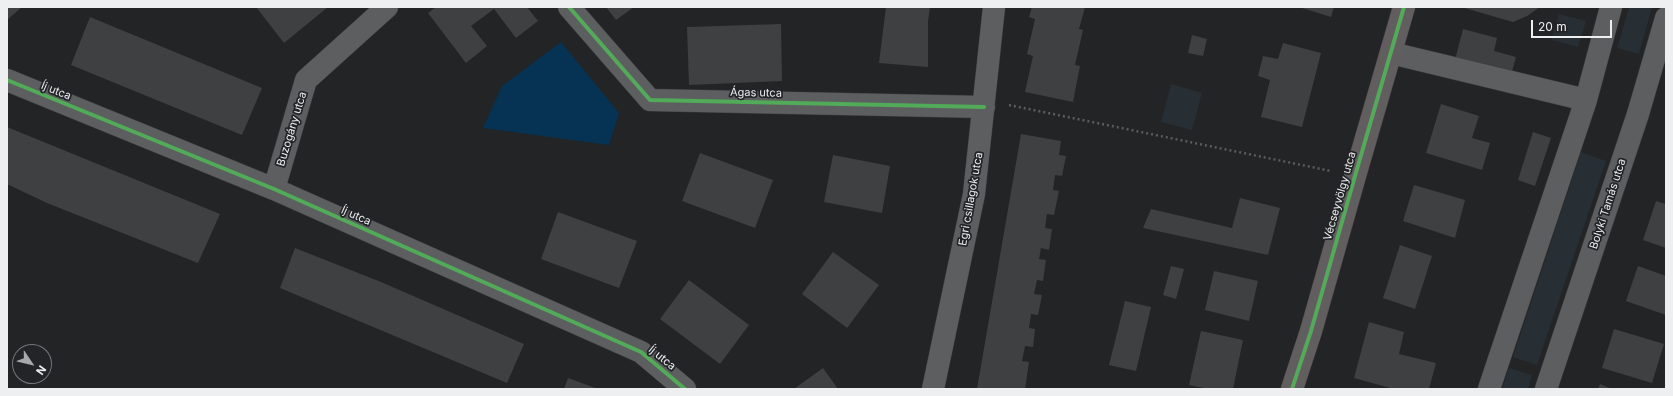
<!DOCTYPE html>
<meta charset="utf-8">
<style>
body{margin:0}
#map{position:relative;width:1673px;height:396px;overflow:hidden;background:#232426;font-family:Inter,sans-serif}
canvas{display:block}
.frame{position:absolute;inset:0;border:8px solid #edeff1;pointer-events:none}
.north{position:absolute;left:12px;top:344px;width:40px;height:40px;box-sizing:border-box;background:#222427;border:1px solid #737578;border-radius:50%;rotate:125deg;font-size:11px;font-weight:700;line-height:16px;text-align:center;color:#edeff1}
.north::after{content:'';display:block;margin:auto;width:14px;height:18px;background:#a6a8aa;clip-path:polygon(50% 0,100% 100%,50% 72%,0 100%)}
.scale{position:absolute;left:1531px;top:20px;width:81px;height:18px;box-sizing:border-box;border:2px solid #edeff1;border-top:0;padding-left:5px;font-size:12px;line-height:14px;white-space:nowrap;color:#edeff1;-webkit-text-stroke:3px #222427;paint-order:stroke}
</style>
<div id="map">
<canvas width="1673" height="396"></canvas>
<div class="frame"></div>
<div class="north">N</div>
<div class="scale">20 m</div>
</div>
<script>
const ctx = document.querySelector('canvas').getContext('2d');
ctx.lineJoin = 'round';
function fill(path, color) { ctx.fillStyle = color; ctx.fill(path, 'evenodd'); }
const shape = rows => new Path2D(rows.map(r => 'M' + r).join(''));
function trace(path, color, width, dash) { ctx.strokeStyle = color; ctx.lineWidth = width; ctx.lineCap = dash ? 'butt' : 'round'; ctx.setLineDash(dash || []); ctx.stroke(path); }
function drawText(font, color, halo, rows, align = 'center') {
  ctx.font = font + ' Inter,sans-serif'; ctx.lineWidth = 3.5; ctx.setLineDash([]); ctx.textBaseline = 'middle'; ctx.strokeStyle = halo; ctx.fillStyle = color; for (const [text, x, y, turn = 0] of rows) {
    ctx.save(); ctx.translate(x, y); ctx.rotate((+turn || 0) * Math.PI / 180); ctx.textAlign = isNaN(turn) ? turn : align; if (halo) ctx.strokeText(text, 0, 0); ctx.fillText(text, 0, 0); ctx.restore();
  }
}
fill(shape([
 [1629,7,1652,7,1639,54,1617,48],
 [1559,14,1586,21,1578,47,1551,40],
 [1171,84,1202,93,1192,130,1161,122],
 [1581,152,1606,161,1537,365,1513,357],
 [1509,368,1532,375,1528,389,1502,389]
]), '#272e34');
fill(shape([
 [561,42,619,113,609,145,483,128,502,86]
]), '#063353');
fill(shape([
 [7,7,22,7,7,20],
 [256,7,328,7,284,43],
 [436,7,527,7,538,21,516,38,494,9,471,26,487,46,466,63,428,13],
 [606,7,634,7,616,20],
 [886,7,930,7,928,21,928,67,879,63],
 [1032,7,1085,7,1079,29,1083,30,1075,65,1080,66,1073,102,1025,92,1033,56,1027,54,1035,19,1029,17],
 [1299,7,1334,7,1331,17],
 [1461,7,1540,7,1527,16,1513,22],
 [90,17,262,88,242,135,71,65],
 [781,24,782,81,689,85,687,27],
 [1463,29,1497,38,1494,51,1516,57,1511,75,1455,60],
 [1192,35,1207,39,1203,56,1188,53],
 [1283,43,1321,53,1302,127,1261,117,1270,80,1258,76,1263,56,1278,59],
 [1441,104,1479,116,1472,138,1490,143,1482,170,1426,153],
 [7,127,220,214,198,263,47,203,7,184],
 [1533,132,1551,138,1535,186,1518,180],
 [1021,134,1061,141,1059,155,1066,156,1062,176,1055,175,1053,190,1059,191,1054,215,1047,214,1045,228,1052,229,1049,250,1041,248,1039,259,1046,260,1043,281,1037,280,1034,294,1042,295,1038,315,1031,314,1029,328,1035,329,1033,347,1025,346,1022,361,1029,362,1025,389,977,389],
 [700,153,773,180,755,228,682,201],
 [833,155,890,166,882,213,824,202],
 [1414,185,1465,200,1455,238,1403,221],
 [1240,198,1280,208,1268,255,1143,228,1151,209,1232,228],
 [1656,201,1666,204,1666,248,1643,240],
 [558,212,637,241,619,288,541,259],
 [1400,245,1432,256,1415,309,1383,298],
 [295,248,381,282,524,344,507,383,280,288],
 [833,252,879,285,847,328,802,294],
 [1171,266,1184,269,1176,299,1163,295],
 [1638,266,1666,276,1666,315,1626,301],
 [1214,271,1258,281,1249,321,1205,310],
 [689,280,749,325,720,364,660,319],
 [1125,301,1151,307,1136,371,1109,365],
 [1369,322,1404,332,1399,354,1436,363,1429,389,1394,389,1354,378],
 [1614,329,1664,344,1652,383,1602,368],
 [1201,331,1243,340,1233,389,1209,389,1189,385],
 [823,368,838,389,794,389],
 [568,378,598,389,564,389],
 [1600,384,1612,389,1598,389]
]), '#3f4042');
const minor = shape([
 [569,7,650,100,984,107],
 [1391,53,1586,100],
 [7,80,274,189,641,352,685,389],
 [274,189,306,80,387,7],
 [933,389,974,194,994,7],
 [1489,389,1586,100,1611,7],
 [1546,389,1638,114,1666,18]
]);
const major = shape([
 [1292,389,1311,331,1355,176,1404,7]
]);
trace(minor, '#3e3e40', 23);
trace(major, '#3e3e40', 23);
trace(shape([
 [1009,105,1331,171]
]), '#5b5c5e', 2.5, [2, 3]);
trace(minor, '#5d5e60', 22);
trace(major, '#625e5f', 22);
trace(shape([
 [569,7,650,100,984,107],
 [7,80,274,189,641,352,685,389],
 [1292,389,1311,331,1355,176,1404,7]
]), '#51ab58', 4);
drawText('11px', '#edeff1', '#222427', [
 ["Íj utca",56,91,22],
 ["Ágas utca",756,93,1],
 ["Buzogány utca",292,129,-73],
 ["Vécseyvölgy utca",1340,196,-74],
 ["Egri csillagok utca",971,199,-80],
 ["Bolyki Tamás utca",1608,204,-72],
 ["Íj utca",356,216,24],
 ["Íj utca",662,358,39]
]);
</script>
